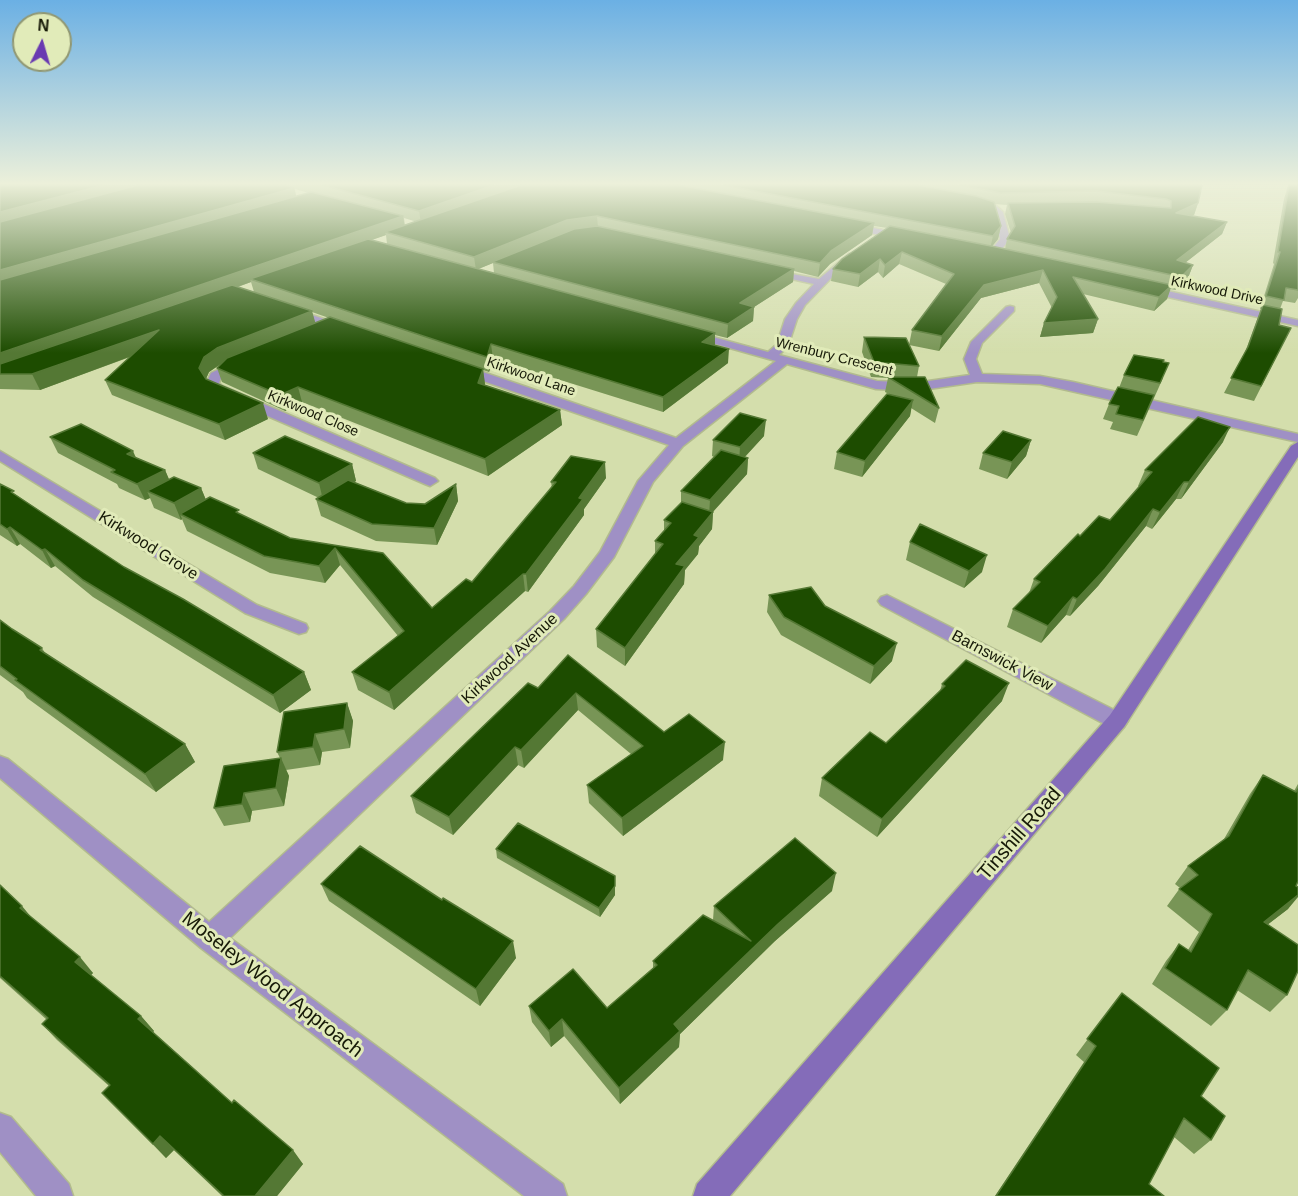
<!DOCTYPE html>
<style>
body{margin:0}
#map{position:relative;width:1298px;height:1196px;overflow:hidden;background:#d4deac;font-family:Helvetica,sans-serif}
canvas{display:block}
.north{position:absolute;left:12px;top:12px;width:60px;height:60px;box-sizing:border-box;background:#e1ebb9;border:2px solid #909772;border-radius:50%;rotate:5deg;font-size:16px;font-weight:700;line-height:24px;text-align:center;color:#171a08}
.north::after{content:'';display:block;margin:auto;width:21px;height:27px;background:#693ab1;clip-path:polygon(50% 0,100% 100%,50% 72%,0 100%)}
</style>
<div id="map">
<canvas width="1298" height="1196"></canvas>
<div class="north">N</div>
</div>
<script>
const ctx = document.querySelector('canvas').getContext('2d');
ctx.lineJoin = 'round';
const shape = rows => new Path2D(rows.map(r => 'M' + r).join(''));
function trace(path, color, width, dash) { ctx.strokeStyle = color; ctx.lineWidth = width; ctx.lineCap = dash ? 'butt' : 'round'; ctx.setLineDash(dash || []); ctx.stroke(path); }
function fill(path, color) { ctx.fillStyle = color; ctx.fill(path, 'evenodd'); }
function drawText(font, color, halo, rows, align = 'center') {
  ctx.font = font + ' Helvetica,sans-serif'; ctx.lineWidth = 6; ctx.setLineDash([]); ctx.textBaseline = 'middle'; ctx.strokeStyle = halo; ctx.fillStyle = color; for (const [text, x, y, turn = 0] of rows) {
    ctx.save(); ctx.translate(x, y); ctx.rotate((+turn || 0) * Math.PI / 180); ctx.textAlign = isNaN(turn) ? turn : align; if (halo) ctx.strokeText(text, 0, 0); ctx.fillText(text, 0, 0); ctx.restore();
  }
}
const street = shape([
 [969,200,995,205,1003,212,1010,239,996,256,988,254,1000,239,995,213,989,209,969,204,969,200],
 [848,223,904,234,909,237,904,240,845,228,844,226,848,223],
 [849,254,857,256,839,270,805,305,797,319,788,346,779,355,877,381,915,383,970,375,964,359,971,342,1006,307,1010,306,1014,307,1014,311,982,343,976,359,982,374,1040,376,1073,382,1298,434,1298,442,1040,384,977,382,915,391,876,389,787,364,683,446,653,482,614,557,586,594,564,619,230,938,563,1184,567,1196,524,1196,201,948,0,778,0,756,8,759,209,922,550,611,574,586,600,552,638,481,669,445,457,372,455,369,457,366,465,366,676,438,776,361,687,336,687,332,691,331,768,352,777,344,785,319,796,303,814,284,765,273,765,269,819,279,849,254],
 [1145,286,1298,320,1298,326,1141,291,1140,289,1145,286],
 [291,308,348,327,350,329,348,331,340,331,287,313,286,311,291,308],
 [241,359,247,363,245,366,221,378,219,383,222,386,435,478,438,481,430,486,425,484,212,392,207,387,206,384,211,373,241,359],
 [0,451,257,605,306,624,308,628,306,632,299,634,245,613,0,461,0,451],
 [887,595,1124,715,1128,721,1124,727,1117,729,1110,727,881,605,878,601,881,597,887,595],
 [0,1113,11,1117,69,1184,73,1196,36,1196,0,1152,0,1113]
]);
const secondary = shape([
 [1298,442,1298,457,1124,727,730,1196,693,1196,697,1184,1110,715,1291,446,1298,442]
]);
trace(street, '#b2bb8e', 3);
trace(secondary, '#b2bb8e', 3);
fill(street, '#9f90c5');
fill(secondary, '#846cb9');
fill(shape([
 [0,185,1202,185,1198,203,1194,215,1191,216,1227,222,1222,234,1185,263,1193,265,1188,278,1175,290,1170,289,1167,299,1154,311,1083,294,1098,319,1093,333,1040,337,1044,323,1052,308,1039,283,981,298,939,351,909,345,912,330,946,284,899,264,883,278,878,272,858,287,831,281,833,269,887,228,874,226,872,235,830,264,818,277,794,271,793,282,754,307,753,321,727,338,715,335,715,345,728,363,663,412,493,359,489,372,483,370,485,385,560,410,562,425,488,476,302,402,285,411,222,382,217,368,221,364,209,372,206,379,268,419,225,440,112,395,105,380,130,357,40,390,0,389],
 [295,189,309,193,296,196],
 [994,204,1007,205,1005,214,1011,233,1007,239,1005,249,992,246,998,239,1001,226],
 [404,218,417,222,405,226],
 [386,235,387,244,371,240],
 [493,263,494,273,478,269],
 [251,282,254,292,238,287],
 [312,312,329,318,315,323],
 [1288,185,1298,185,1298,298,1295,303,1283,301,1280,309,1279,325,1291,328,1254,401,1224,393,1244,355,1261,309,1260,309,1274,264,1273,263,1284,199],
 [864,337,919,366,917,377,939,408,935,423,911,408,910,416,862,477,834,469,837,452,889,394,885,392,888,378,871,377,862,352],
 [1163,362,1163,378,1137,436,1110,429,1113,422,1103,419,1109,404,1119,388,1124,375],
 [764,436,745,457,748,458,747,474,713,512,712,529,699,546,698,554,685,570,684,584,625,666,597,647,596,629,655,554,655,541,664,531,664,520,681,504,681,491,714,457,712,456,713,440],
 [50,437,137,458,165,470,169,480,201,488,206,500,240,514,290,538,383,553,432,608,472,582,552,488,551,482,606,478,584,509,584,515,528,592,525,591,394,710,358,690,352,672,398,636,340,565,325,583,270,573,187,531,182,519,181,520,154,508,150,498,145,500,119,488,117,484,58,453],
 [1031,440,1026,456,1007,479,979,469,983,453],
 [1223,442,1181,499,1176,499,1152,529,1146,526,1098,586,1070,616,1066,615,1041,643,1007,627,1013,609,1029,593,1034,579,1080,536,1110,520,1140,487,1138,486,1145,470],
 [253,453,352,464,356,481,354,482,406,503,425,504,456,484,458,501,437,545,376,541,321,516,316,499,319,498,258,469],
 [0,484,124,567,304,672,311,690,280,713,93,597,55,566,51,568,20,544,17,546,0,535],
 [910,542,982,572,964,588,906,560],
 [769,595,825,606,892,661,870,684,781,635,767,612],
 [0,620,12,629,42,648,45,653,185,744,195,762,156,792,27,698,23,692,0,675],
 [568,655,664,732,723,760,623,836,589,803,587,785,631,754,578,710,524,768,518,765,453,835,416,813,411,796,538,688],
 [942,684,1002,701,877,837,819,796,822,778,886,743,940,691],
 [347,703,353,721,350,748,322,752,320,765,286,770,289,776,284,806,252,811,250,822,224,826,214,808,280,758,277,752],
 [1263,775,1294,791,1298,784,1298,881,1288,909,1268,924,1287,995,1270,1012,1237,990,1227,1010,1211,1026,1152,984,1166,961,1179,944,1188,950,1199,932,1167,906,1180,888,1175,884,1188,866,1224,839,1250,794],
 [496,849,615,895,600,917,497,858],
 [321,884,442,900,516,958,480,1006,329,901],
 [0,885,32,918,93,973,91,975,141,1016,154,1031,153,1032,232,1103,303,1164,277,1196,222,1196,174,1150,166,1158,102,1093,109,1086,57,1040,42,1024,47,1020,0,978],
 [832,891,775,941,680,1034,679,1047,620,1104,564,1036,551,1047,532,1022,529,1006,607,1008,653,968,653,961,713,920,714,906],
 [1122,993,1201,1096,1211,1140,1194,1154,1174,1137,1149,1184,1164,1196,995,1196,1084,1062,1076,1055]
]), '#789556');
fill(shape([
 [104,185,150,185,0,225,0,212],
 [494,185,527,185,421,223,419,211],
 [294,188,297,199,0,285,0,270],
 [1198,203,1194,215,1171,225,1176,213],
 [403,216,405,228,385,232,386,235,256,281,250,279,251,282,0,370,0,353],
 [597,216,598,228,492,262,493,263,476,270,474,257,567,220],
 [1227,222,1222,234,1172,273,1177,260],
 [874,223,872,235,830,264,818,277,820,263,831,251],
 [1001,226,998,239,990,249,993,236],
 [902,252,899,264,883,278,885,265],
 [880,259,878,272,858,287,860,274],
 [1193,265,1188,278,1175,290,1181,277],
 [794,269,793,282,754,307,753,321,727,338,728,324,740,303],
 [1043,270,1039,283,981,298,939,351,942,336,984,285],
 [1172,285,1167,299,1154,311,1159,297],
 [312,311,316,325,222,363,209,372,204,383,199,368,204,357,217,348],
 [1098,319,1093,333,1040,337,1044,323],
 [159,330,164,344,40,390,32,374],
 [715,333,715,347,702,342],
 [491,344,493,359,489,372,487,357],
 [729,349,728,363,663,412,663,397],
 [483,369,485,384,480,398,478,383],
 [298,387,302,402,285,411,280,395],
 [913,400,910,416,862,477,865,461],
 [263,403,268,419,225,440,219,424],
 [560,410,562,425,488,476,485,459],
 [766,420,764,436,739,463,740,447],
 [1230,427,1223,442,1181,499,1189,482],
 [1031,440,1026,456,1007,479,1012,462],
 [133,451,140,467,127,454],
 [748,458,747,474,709,516,710,500],
 [605,462,606,478,584,509,584,515,528,592,526,574,579,498],
 [352,464,356,481,323,500,319,483],
 [165,470,172,486,147,491,150,498,145,500,137,484],
 [1184,482,1176,499,1152,529,1160,512],
 [456,484,458,501,437,545,434,528],
 [201,488,208,505,180,514,182,519,181,520,174,503],
 [1153,509,1146,526,1098,586,1070,616,1077,599],
 [713,512,712,529,699,546,698,554,685,570,684,584,625,666,625,648,694,535],
 [10,527,20,544,17,546,7,529],
 [335,548,340,565,325,583,319,566],
 [45,549,55,566,51,568,42,550],
 [987,555,982,572,964,588,969,571],
 [523,574,525,591,394,710,389,692],
 [1073,597,1066,615,1041,643,1048,626],
 [897,643,892,661,870,684,874,666],
 [304,672,311,690,280,713,273,695],
 [1009,683,1002,701,877,837,882,819],
 [576,693,578,710,524,768,521,750],
 [347,703,353,721,350,748,344,729],
 [315,734,322,752,320,765,313,747],
 [725,742,723,760,623,836,622,818],
 [185,744,195,762,156,792,145,774],
 [515,747,518,765,453,835,449,817],
 [281,758,289,776,284,806,276,788],
 [244,793,252,811,250,822,242,804],
 [836,873,832,891,775,941,680,1034,679,1047,620,1104,619,1088,674,1024,778,924],
 [615,876,615,895,600,917,599,908],
 [1298,895,1298,897,1288,909,1249,939,1264,922],
 [22,906,36,923,20,908],
 [513,941,516,958,480,1006,476,989],
 [80,957,93,973,88,978,75,962],
 [141,1016,154,1031,150,1035,138,1019],
 [562,1019,564,1036,551,1047,549,1031],
 [160,1136,174,1150,166,1158,153,1144],
 [293,1150,303,1164,277,1196,255,1196]
]), '#547834');
const building = shape([
 [0,185,104,185,0,212,0,185],
 [138,185,286,185,294,188,0,270,0,222,138,185],
 [322,185,494,185,419,211,322,185],
 [521,185,679,185,874,223,831,251,820,263,597,216,567,220,474,257,385,232,521,185],
 [723,185,918,185,976,196,994,202,1001,226,993,236,723,185],
 [959,185,1202,185,1198,203,1176,213,1227,222,1177,260,1193,265,1181,277,1007,239,1015,226,1008,203,1096,202,1171,208,1171,201,1166,199,1096,191,1001,193,959,185],
 [1289,185,1298,185,1298,290,1286,288,1284,300,1266,296,1280,252,1278,252,1289,185],
 [311,192,403,216,0,353,0,280,311,192],
 [597,226,794,269,740,303,754,307,728,324,492,262,574,229,597,226],
 [890,226,996,247,1172,285,1159,297,1073,277,1098,319,1044,323,1057,297,1043,270,984,285,942,336,912,330,954,274,902,252,885,265,880,259,860,274,833,269,842,259,890,226],
 [368,239,715,333,702,342,729,349,663,397,491,344,487,357,250,279,368,239],
 [232,285,312,311,217,348,204,357,199,368,206,379,263,403,219,424,105,380,159,330,32,374,0,374,0,364,232,285],
 [1263,305,1282,309,1279,325,1291,328,1261,386,1231,378,1248,347,1263,305],
 [330,317,483,369,478,383,560,410,485,459,298,387,280,395,217,368,227,358,330,317],
 [864,337,906,338,919,366,874,362,864,337],
 [1134,355,1164,360,1163,362,1169,363,1160,383,1124,375,1134,355],
 [888,377,925,377,939,408,888,377],
 [1118,387,1154,395,1143,420,1116,414,1119,406,1109,404,1118,387],
 [887,394,913,400,865,461,837,452,887,394],
 [740,413,766,420,740,447,713,440,740,413],
 [1198,417,1230,427,1189,482,1184,482,1160,512,1153,509,1105,569,1077,599,1073,597,1048,626,1013,609,1040,582,1034,579,1078,534,1080,536,1099,516,1110,520,1152,472,1145,470,1198,417],
 [81,424,133,451,127,454,165,470,137,484,111,472,115,470,50,437,81,424],
 [1003,431,1031,440,1012,462,983,453,1003,431],
 [285,436,352,464,319,483,253,453,285,436],
 [721,450,748,458,710,500,681,491,721,450],
 [571,456,605,462,579,498,583,499,526,574,523,574,389,692,352,672,404,631,335,548,319,566,264,556,180,514,210,497,239,510,236,512,290,538,383,553,432,608,466,579,472,582,556,482,551,482,571,456],
 [174,477,201,488,174,503,147,491,174,477],
 [348,480,406,503,425,504,456,484,434,528,372,524,316,499,348,480],
 [0,484,14,491,11,492,124,567,183,599,304,672,273,695,83,580,45,549,42,550,10,527,7,529,0,524,0,484],
 [682,502,713,512,694,535,699,537,676,564,685,566,625,648,596,629,663,544,655,541,671,523,664,520,682,502],
 [920,524,987,555,969,571,910,542,920,524],
 [811,587,825,606,897,643,874,666,784,617,769,595,811,587],
 [0,620,12,629,42,648,40,650,185,744,145,774,15,680,17,679,0,666,0,620],
 [568,655,664,732,689,714,725,742,622,818,587,785,643,746,576,693,521,750,515,747,449,817,411,796,528,683,538,688,568,655],
 [966,660,1009,683,882,819,822,778,870,732,886,743,945,686,942,684,966,660],
 [347,703,344,729,315,734,313,747,277,752,284,712,347,703],
 [281,758,276,788,244,793,242,804,214,808,224,766,281,758],
 [1263,775,1296,792,1298,789,1298,881,1296,886,1298,887,1298,895,1264,922,1298,945,1298,971,1287,995,1248,970,1227,1010,1165,968,1179,944,1191,952,1212,914,1179,889,1198,875,1188,866,1229,836,1263,775],
 [518,823,615,876,615,886,599,908,496,849,518,823],
 [795,838,836,873,778,924,674,1024,680,1031,619,1088,562,1019,549,1031,529,1006,573,969,607,1008,657,965,653,961,703,915,751,941,714,906,795,838],
 [360,846,442,900,443,898,513,941,476,989,321,884,360,846],
 [0,885,22,906,20,908,80,957,75,962,141,1016,138,1019,232,1103,234,1100,293,1150,255,1196,224,1196,160,1136,153,1144,102,1093,110,1085,42,1024,48,1018,0,976,0,885],
 [1122,993,1219,1068,1201,1096,1225,1116,1211,1140,1184,1118,1149,1184,1164,1196,996,1196,1096,1046,1087,1039,1122,993]
]);
fill(building, '#1d4c00');
trace(building, '#547834', 1.5);
const sky = ctx.createLinearGradient(0, 0, 0, 353);
sky.addColorStop(0, '#6bb0e4');
sky.addColorStop(0.52, '#ecf0da');
sky.addColorStop(1, '#ecf0da00');
ctx.fillStyle = sky;
ctx.fillRect(0, 0, 1298, 353);
drawText('14px', '#171a08', '#e1ebb9', [
 ["Kirkwood Drive",1217,291,12],
 ["Wrenbury Crescent",834,357,14],
 ["Kirkwood Lane",531,377,19],
 ["Kirkwood Close",313,414,23]
]);
drawText('16px', '#171a08', '#e1ebb9', [
 ["Kirkwood Grove",148,546,32],
 ["Kirkwood Avenue",510,659,-43],
 ["Barnswick View",1002,661,28]
]);
drawText('20px', '#171a08', '#e1ebb9', [
 ["Tinshill Road",1020,834,-49],
 ["Moseley Wood Approach",272,985,38]
]);
</script>
